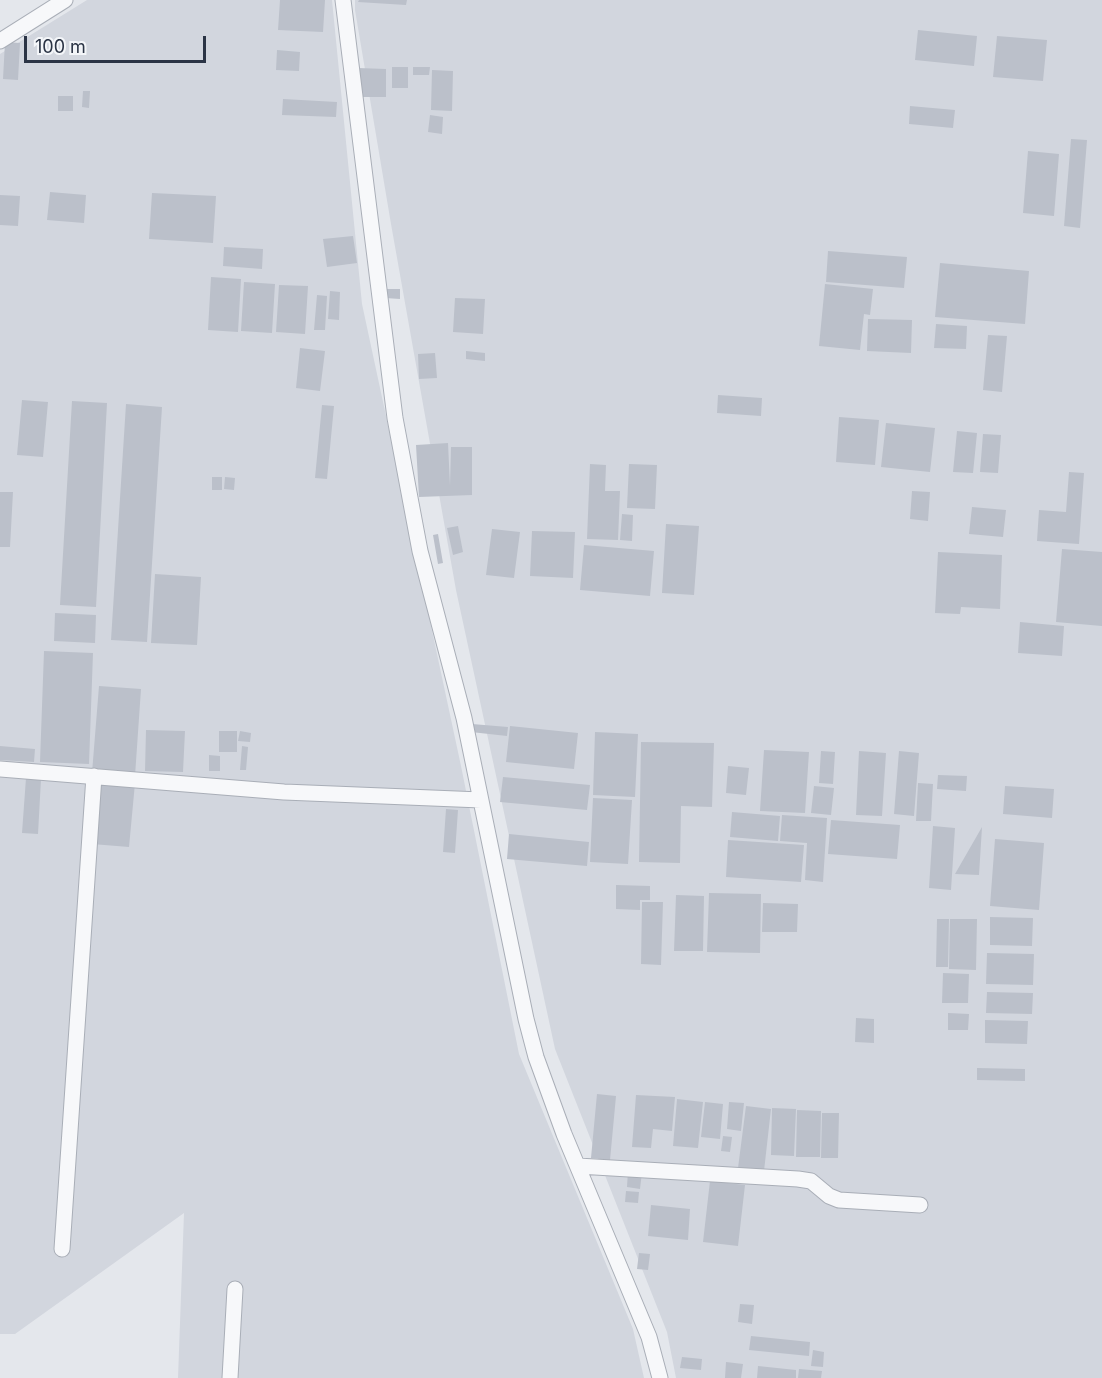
<!DOCTYPE html>
<style>
body{margin:0}
#map{position:relative;width:1102px;height:1378px;overflow:hidden;background:#e4e7ec;font-family:Inter,sans-serif}
canvas{display:block}
.scale{position:absolute;left:24px;top:36px;width:182px;height:27px;box-sizing:border-box;border:3px solid #2b3445;border-top:0;padding-left:8px;font-size:18px;line-height:21px;white-space:nowrap;color:#2b3445;-webkit-text-stroke:4px #f4f6f9;paint-order:stroke}
</style>
<div id="map">
<canvas width="1102" height="1378"></canvas>
<div class="scale">100 m</div>
</div>
<script>
const ctx = document.querySelector('canvas').getContext('2d');
ctx.lineJoin = 'round';
function fill(path, color) { ctx.fillStyle = color; ctx.fill(path, 'evenodd'); }
const shape = rows => new Path2D(rows.map(r => 'M' + r).join(''));
function trace(path, color, width, dash) { ctx.strokeStyle = color; ctx.lineWidth = width; ctx.lineCap = dash ? 'butt' : 'round'; ctx.setLineDash(dash || []); ctx.stroke(path); }
fill(shape([
 [87,0,332,0,362,304,461,766,519,1054,633,1329,644,1378,178,1378,184,1213,15,1334,0,1334,0,54],
 [355,0,1102,0,1102,1378,676,1378,667,1332,555,1049,456,590,391,224,355,10]
]), '#d2d6de');
fill(shape([
 [280,0,325,0,323,32,278,30],
 [359,0,407,0,406,5,358,2],
 [918,30,977,36,974,66,915,60],
 [997,36,1047,40,1043,81,993,77],
 [5,42,20,43,18,80,3,79],
 [277,50,300,52,299,71,276,70],
 [392,67,408,67,408,88,392,88],
 [413,67,430,67,429,75,413,75],
 [358,68,386,69,386,97,357,97],
 [432,70,453,71,452,111,431,110],
 [83,91,90,91,89,108,82,107],
 [58,96,73,96,73,111,58,111],
 [283,99,337,102,336,117,282,115],
 [910,106,955,110,953,128,909,124],
 [430,115,443,117,442,134,428,132],
 [1071,139,1087,140,1080,228,1064,226],
 [1028,151,1059,154,1054,216,1023,213],
 [50,192,86,195,84,223,47,220],
 [152,193,216,196,213,243,149,239],
 [0,195,20,196,18,226,0,225],
 [353,236,357,263,327,267,323,239],
 [224,247,263,249,262,269,223,266],
 [828,251,907,257,904,288,826,282],
 [940,263,1029,271,1025,324,935,317],
 [211,277,241,279,238,332,208,330],
 [244,282,275,284,272,333,241,331],
 [825,284,873,289,870,315,864,314,860,350,819,346],
 [279,285,308,286,305,334,276,332],
 [386,289,400,289,400,299,385,298],
 [330,291,340,292,339,320,328,319],
 [317,295,327,296,325,330,314,330],
 [455,298,485,299,483,334,453,332],
 [868,319,912,320,911,353,867,351],
 [936,324,967,326,966,349,934,348],
 [988,335,1007,336,1002,392,983,390],
 [300,348,325,351,320,391,296,388],
 [466,351,485,353,485,361,466,359],
 [435,353,437,378,419,379,418,354],
 [718,395,762,398,761,416,717,413],
 [22,400,48,402,43,457,17,455],
 [72,401,107,403,96,607,60,605],
 [126,404,162,407,147,642,111,640],
 [322,405,334,406,327,479,315,478],
 [839,417,879,420,875,465,836,462],
 [886,423,935,428,930,472,881,467],
 [957,431,977,433,973,473,953,472],
 [983,434,1001,435,998,473,980,472],
 [448,443,450,486,451,447,472,447,472,495,419,497,416,445],
 [590,464,606,465,605,491,620,491,618,540,587,539],
 [629,464,657,465,655,509,627,508],
 [1069,472,1084,473,1079,544,1037,541,1039,510,1066,512],
 [212,477,222,477,222,490,212,490],
 [225,477,235,478,234,490,224,489],
 [912,491,930,492,928,521,910,519],
 [0,492,13,492,10,547,0,547],
 [972,507,1006,510,1003,537,969,534],
 [622,514,633,515,632,541,620,540],
 [666,524,699,526,694,595,662,593],
 [458,526,463,552,453,555,447,528],
 [492,529,520,532,514,578,486,575],
 [532,531,575,532,573,578,530,576],
 [438,534,443,563,438,564,433,535],
 [584,545,654,551,650,596,580,590],
 [1062,549,1102,552,1102,626,1056,622],
 [938,552,1002,555,1000,609,961,607,960,614,935,613],
 [155,574,201,577,197,645,151,643],
 [55,613,96,615,95,643,54,641],
 [1020,622,1064,626,1062,656,1018,653],
 [44,651,93,653,89,764,40,762],
 [99,686,141,689,135,776,92,773],
 [472,724,508,727,507,736,471,732],
 [510,726,578,733,574,769,506,762],
 [146,730,185,731,183,772,145,771],
 [219,731,237,731,237,752,219,752],
 [240,731,251,733,250,742,238,741],
 [595,732,638,734,635,797,593,795],
 [641,742,714,743,712,807,681,806,680,863,639,862],
 [0,746,35,749,34,762,0,760],
 [242,746,248,747,246,770,240,770],
 [764,750,809,752,805,813,760,811],
 [821,751,835,752,833,784,819,783],
 [859,751,886,753,882,816,856,815],
 [899,751,919,753,914,816,894,814],
 [209,755,220,756,220,771,209,771],
 [728,766,749,768,746,795,726,793],
 [938,775,967,776,966,791,937,789],
 [503,777,590,785,587,810,500,802],
 [26,778,41,779,38,834,22,833],
 [98,780,135,783,129,847,92,844],
 [918,783,933,784,931,821,916,821],
 [814,786,834,788,831,815,811,813],
 [1005,786,1054,789,1052,818,1003,814],
 [593,798,632,800,628,864,590,862],
 [446,809,458,810,455,853,443,852],
 [732,812,780,816,778,841,730,837],
 [782,815,827,818,823,882,805,880,807,843,780,841],
 [831,820,900,825,897,859,828,854],
 [933,826,955,828,951,890,929,888],
 [982,827,979,875,955,874],
 [509,834,589,842,587,866,507,859],
 [995,839,1044,843,1039,910,990,906],
 [728,840,804,845,801,882,726,877],
 [616,885,650,886,650,900,640,900,640,910,616,909],
 [709,893,761,894,760,953,707,952],
 [676,895,704,896,703,951,674,951],
 [642,902,663,902,661,965,641,964],
 [763,903,798,904,797,932,762,932],
 [990,917,1033,918,1032,946,990,945],
 [937,919,949,919,948,967,936,967],
 [950,919,977,919,976,970,949,969],
 [987,953,1034,954,1033,985,986,984],
 [943,973,969,974,968,1003,942,1003],
 [987,992,1033,993,1032,1014,986,1013],
 [948,1013,969,1014,968,1030,948,1030],
 [856,1018,874,1019,874,1043,855,1042],
 [985,1020,1028,1021,1027,1044,985,1043],
 [977,1068,1025,1069,1025,1081,977,1080],
 [597,1094,616,1096,610,1160,591,1158],
 [636,1095,675,1097,672,1131,653,1129,651,1148,632,1147],
 [677,1099,703,1102,698,1148,673,1146],
 [705,1102,723,1104,720,1139,701,1137],
 [729,1102,744,1103,741,1131,727,1129],
 [746,1106,771,1109,764,1171,738,1168],
 [772,1108,796,1109,794,1156,771,1155],
 [797,1110,821,1111,820,1157,796,1157],
 [822,1113,839,1113,838,1158,821,1158],
 [723,1136,732,1137,730,1152,721,1151],
 [628,1171,642,1172,640,1189,627,1187],
 [710,1181,745,1185,738,1246,703,1242],
 [626,1191,639,1192,638,1203,625,1202],
 [651,1205,690,1209,688,1240,648,1236],
 [639,1253,650,1254,648,1270,637,1269],
 [740,1304,754,1305,752,1324,738,1322],
 [751,1336,810,1342,809,1356,749,1350],
 [813,1350,824,1352,823,1367,811,1366],
 [682,1357,702,1359,701,1370,680,1368],
 [726,1362,743,1364,741,1378,725,1378],
 [758,1366,796,1370,796,1378,757,1378],
 [799,1369,822,1371,821,1378,798,1378]
]), '#bbc0ca');
const minor = shape([
 [343,0,395,418,420,551,464,718,526,1019,536,1057,564,1134,649,1337,660,1378],
 [0,41,65,0],
 [0,769,284,792,481,800],
 [578,1166,798,1179,811,1181,829,1196,839,1200,920,1205],
 [62,1249,94,776],
 [230,1378,235,1289]
]);
trace(minor, '#a9aeb7', 17);
trace(minor, '#f7f8fa', 15);
</script>
